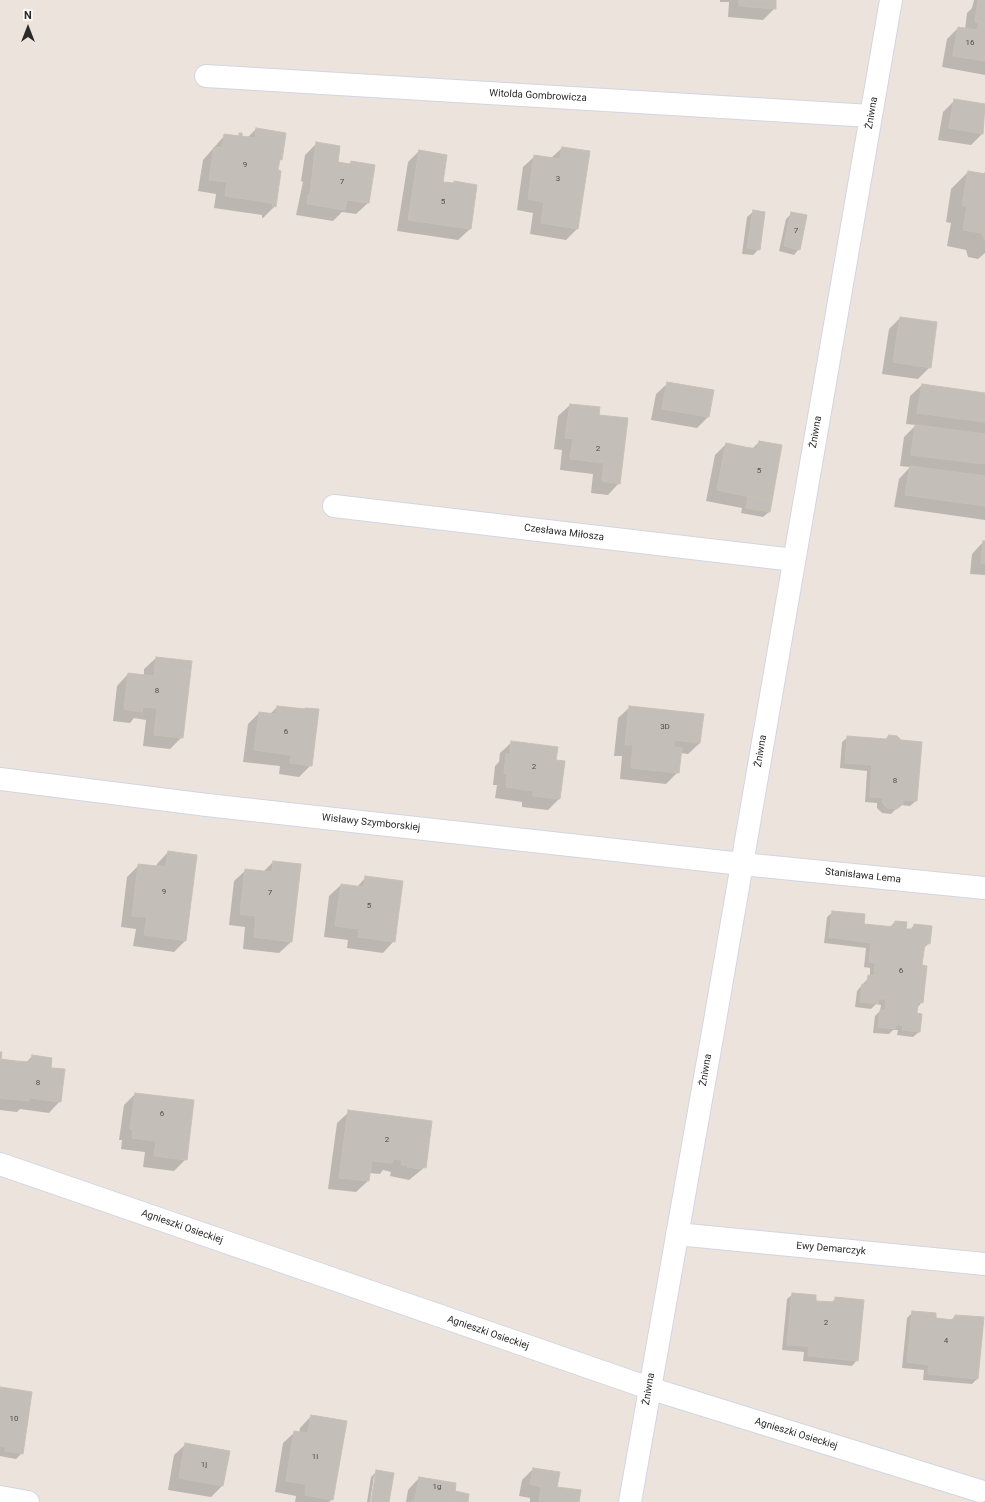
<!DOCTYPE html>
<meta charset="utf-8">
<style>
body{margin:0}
#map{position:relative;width:985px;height:1502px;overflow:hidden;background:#ece4dc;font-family:Roboto,sans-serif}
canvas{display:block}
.north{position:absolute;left:8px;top:8px;width:40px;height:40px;-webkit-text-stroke:3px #fff;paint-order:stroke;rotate:0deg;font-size:11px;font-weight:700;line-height:16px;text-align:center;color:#2a2a2a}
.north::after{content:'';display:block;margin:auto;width:14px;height:18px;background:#2a2a2a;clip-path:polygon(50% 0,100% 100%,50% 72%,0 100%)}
</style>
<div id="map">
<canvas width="985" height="1502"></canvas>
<div class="north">N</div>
</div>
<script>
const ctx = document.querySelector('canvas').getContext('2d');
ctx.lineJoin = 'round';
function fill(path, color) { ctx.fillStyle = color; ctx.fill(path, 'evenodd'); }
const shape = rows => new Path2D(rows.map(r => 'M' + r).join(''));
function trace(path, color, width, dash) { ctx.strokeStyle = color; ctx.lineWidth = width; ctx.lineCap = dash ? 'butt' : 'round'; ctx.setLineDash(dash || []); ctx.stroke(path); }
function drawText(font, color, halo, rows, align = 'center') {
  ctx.font = font + ' Roboto,sans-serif'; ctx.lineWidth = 3; ctx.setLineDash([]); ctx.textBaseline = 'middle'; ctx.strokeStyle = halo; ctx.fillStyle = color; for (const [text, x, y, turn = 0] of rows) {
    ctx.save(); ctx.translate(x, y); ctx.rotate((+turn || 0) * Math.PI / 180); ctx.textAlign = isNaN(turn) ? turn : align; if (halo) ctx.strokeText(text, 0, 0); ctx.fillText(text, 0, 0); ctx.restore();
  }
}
fill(shape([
 [720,0,775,0,775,8,763,20,728,17,729,2,720,2],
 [974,0,985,0,985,75,942,67,947,39,958,28,965,29,967,13,972,8],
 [954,101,985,105,982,134,971,145,938,140,943,112],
 [256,129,281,159,278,162,275,206,263,218,262,218,262,215,214,208,216,194,198,191,203,160,225,135,237,137,240,134,241,137,247,138],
 [317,143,337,163,348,165,351,162,373,166,368,203,356,214,342,212,333,221,296,215,303,182,301,181,305,155],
 [562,148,578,228,566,240,530,234,533,213,517,210,523,167,535,156,551,158],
 [419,151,442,183,452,184,454,182,470,229,458,240,397,231,408,162],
 [968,172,983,175,985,172,985,253,978,259,968,257,966,250,947,246,951,223,946,222,951,189],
 [753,212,759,249,753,255,742,254,747,217],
 [792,213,799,249,794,255,779,251,786,219],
 [900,318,930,367,918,379,882,374,889,329],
 [668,383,708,417,697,428,651,420,656,394],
 [922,385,985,394,985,520,894,507,899,479,910,467,900,466,904,437,916,425,906,424,910,396],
 [570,405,598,416,619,483,608,495,591,493,593,474,560,470,562,450,554,449,558,416],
 [759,442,769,512,763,517,741,513,742,508,706,501,715,455,726,444,752,449],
 [983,542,985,542,985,575,970,574,972,554],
 [156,658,182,737,170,749,143,746,146,720,134,718,130,723,113,721,117,686,128,674,144,676,144,669],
 [277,707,311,765,299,777,279,774,280,766,243,762,248,724,259,713,270,714],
 [630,707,700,743,688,754,680,753,678,772,666,784,620,779,622,756,614,756,618,718],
 [848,737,916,801,910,806,900,805,891,814,882,813,877,808,877,803,865,802,867,771,840,768,842,742],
 [512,742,555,761,564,762,559,799,548,810,522,807,522,802,495,798,497,785,493,785,495,766,499,762,500,753],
 [168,852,186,940,174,952,133,946,136,929,121,927,127,877,139,865,156,867,157,864],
 [273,862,291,942,279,953,243,949,245,927,229,925,234,881,246,870,263,872],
 [366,877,394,941,383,953,347,948,348,940,324,937,329,896,341,885,357,887],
 [833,912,863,925,890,927,895,922,905,930,910,930,914,925,929,943,923,949,921,966,922,1002,917,1008,916,1014,919,1032,913,1037,897,1035,898,1030,893,1030,889,1034,873,1033,875,1016,880,1011,881,1005,876,1004,871,1009,855,1007,857,991,870,976,870,968,864,967,866,948,824,943,827,917],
 [32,1056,50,1068,60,1101,49,1113,20,1109,17,1112,0,1110,0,1060,26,1063],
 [135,1094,186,1159,174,1171,143,1167,145,1152,121,1149,122,1140,119,1140,124,1105],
 [349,1112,425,1167,409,1180,390,1176,391,1172,383,1170,380,1174,369,1173,368,1181,356,1192,328,1189,337,1123],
 [793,1294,815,1302,831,1303,836,1298,857,1360,852,1366,803,1361,804,1352,782,1350,787,1299],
 [913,1312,935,1319,950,1321,955,1316,977,1379,972,1384,923,1380,924,1370,902,1368,907,1318],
 [0,1388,22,1453,16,1459,0,1456],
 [311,1416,332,1499,329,1502,295,1502,296,1496,275,1492,283,1443,295,1432,299,1433,300,1428],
 [186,1444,222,1486,211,1497,168,1490,174,1455],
 [533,1469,556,1488,578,1502,530,1502,530,1498,519,1496,522,1480],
 [376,1472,388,1502,372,1502,376,1476,374,1476,370,1502,367,1502,371,1477],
 [419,1478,454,1495,467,1502,406,1502,408,1490]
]), '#0003');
const building = shape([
 [739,0,776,0,776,9,739,6,739,0],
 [978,0,985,0,985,61,953,56,958,27,977,30,979,23,975,22,978,0],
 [954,99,985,104,983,134,949,128,954,99],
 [256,128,286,133,282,160,280,159,278,170,281,171,276,207,272,206,273,203,225,196,227,182,209,180,214,147,222,148,224,134,239,136,239,133,242,133,242,136,255,138,256,128],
 [316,142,340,146,338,162,350,164,351,161,375,165,369,203,347,200,345,210,307,204,308,195,310,195,316,142],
 [562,147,590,151,578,229,541,223,544,202,528,199,534,155,560,159,562,147],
 [419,150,447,155,443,182,454,183,454,181,477,185,471,229,408,220,419,150],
 [968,171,985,174,985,241,982,233,963,230,967,206,962,205,968,171],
 [753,210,765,212,760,250,747,248,753,210],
 [791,212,807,215,800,250,784,246,791,212],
 [900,317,937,322,931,368,893,362,900,317],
 [667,382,714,390,709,417,662,409,667,382],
 [922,384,985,393,985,422,917,413,922,384],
 [570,404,600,407,599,415,628,418,620,484,602,481,604,463,570,459,573,439,565,438,570,404],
 [915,425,985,434,985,464,911,455,915,425],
 [759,441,782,445,772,501,736,494,745,447,757,449,759,441],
 [726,443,745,447,736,494,717,490,726,443],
 [910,466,985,476,985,506,905,495,910,466],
 [748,496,772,501,770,512,746,508,748,496],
 [983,541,985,541,985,563,981,563,983,541],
 [156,657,192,661,183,738,154,735,157,708,143,707,142,712,124,709,128,673,154,676,156,657],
 [277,706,305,709,305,708,319,709,312,766,290,763,291,755,254,750,259,712,276,714,277,706],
 [629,706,704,714,700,743,674,740,674,747,682,748,679,773,631,768,633,745,625,745,629,706],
 [889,735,897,736,901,740,922,742,917,801,903,800,903,804,897,809,887,808,882,802,883,798,870,797,872,765,845,763,847,736,886,739,889,735],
 [511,741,558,747,556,760,565,761,560,799,533,796,533,791,506,787,507,774,504,773,506,754,510,754,511,741],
 [168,851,197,855,186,941,144,935,147,917,132,916,138,864,166,867,168,851],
 [273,861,301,864,292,942,254,937,256,916,240,914,245,869,272,872,273,861],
 [365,876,403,881,395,942,358,937,359,929,335,926,341,884,364,887,365,876],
 [832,911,865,914,864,924,894,927,895,921,907,922,906,929,913,929,914,924,932,926,930,944,925,943,922,965,927,966,923,1003,918,1002,917,1013,922,1014,920,1032,902,1030,903,1025,896,1025,895,1029,878,1027,880,1010,885,1011,886,999,879,999,878,1004,860,1002,862,984,867,985,868,975,874,976,875,963,869,962,871,943,829,937,832,911],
 [0,1052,2,1052,1,1059,16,1061,11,1099,0,1098,0,1052],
 [32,1055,52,1058,51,1068,65,1069,61,1102,30,1098,29,1101,11,1099,16,1061,31,1062,32,1055],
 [135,1093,194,1100,187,1160,154,1156,156,1141,132,1138,133,1129,130,1129,135,1093],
 [348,1110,432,1121,426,1168,422,1167,422,1169,407,1167,408,1165,401,1165,402,1160,393,1159,392,1163,372,1161,369,1181,339,1178,348,1110],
 [792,1293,816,1295,816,1301,835,1302,835,1297,864,1300,858,1361,808,1356,809,1346,787,1345,792,1293],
 [912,1311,936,1313,936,1318,954,1320,955,1315,984,1317,978,1379,928,1374,929,1365,907,1362,912,1311],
 [0,1387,32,1392,23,1454,5,1451,6,1447,0,1446,0,1387],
 [311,1415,347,1421,333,1500,305,1495,306,1484,286,1481,294,1431,308,1433,311,1415],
 [185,1443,230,1451,223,1486,179,1478,185,1443],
 [533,1468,560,1472,557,1487,581,1490,579,1502,539,1502,541,1487,530,1484,533,1468],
 [376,1470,394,1473,389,1502,371,1502,376,1470],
 [419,1477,456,1483,454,1502,411,1502,415,1499,419,1477],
 [455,1491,469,1494,468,1502,454,1502,455,1491]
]);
fill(building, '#c4beb8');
trace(building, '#c7c0b5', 1);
const minor = shape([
 [206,76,871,116],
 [334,506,794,560],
 [0,779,207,805,742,864,985,888],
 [0,1164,649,1388,980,1491],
 [677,1234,985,1264],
 [0,1497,28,1502],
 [630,1502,713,1032,891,0]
]);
trace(minor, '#d1d5e3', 24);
trace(minor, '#fff', 22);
drawText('8px', '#504f4e', null, [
 ["16",970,43],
 ["9",245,165],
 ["3",558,179],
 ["7",342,182],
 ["5",443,202],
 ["7",796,231],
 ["2",598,449],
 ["5",759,471],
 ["8",157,691],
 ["3D",665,727],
 ["6",286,732],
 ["2",534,767],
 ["8",895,781],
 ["9",164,892],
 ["7",270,893],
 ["5",369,906],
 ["6",901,971],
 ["8",38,1083],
 ["6",162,1114],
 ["2",387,1140],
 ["2",826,1323],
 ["4",946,1341],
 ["10",14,1419],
 ["1i",315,1457],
 ["1j",204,1465],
 ["1g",437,1487]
]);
drawText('10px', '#2a2a2a', '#fff', [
 ["Witolda Gombrowicza",538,96,3],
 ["Żniwna",872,113,-80],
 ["Żniwna",816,432,-80],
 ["Czesława Miłosza",564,533,7],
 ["Żniwna",761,751,-80],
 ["Wisławy Szymborskiej",371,823,6],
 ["Stanisława Lema",863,876,6],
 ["Żniwna",706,1070,-80],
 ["Agnieszki Osieckiej",182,1227,19],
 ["Ewy Demarczyk",831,1249,5],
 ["Agnieszki Osieckiej",488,1333,19],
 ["Żniwna",649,1389,-80],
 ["Agnieszki Osieckiej",796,1434,17]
]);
</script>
